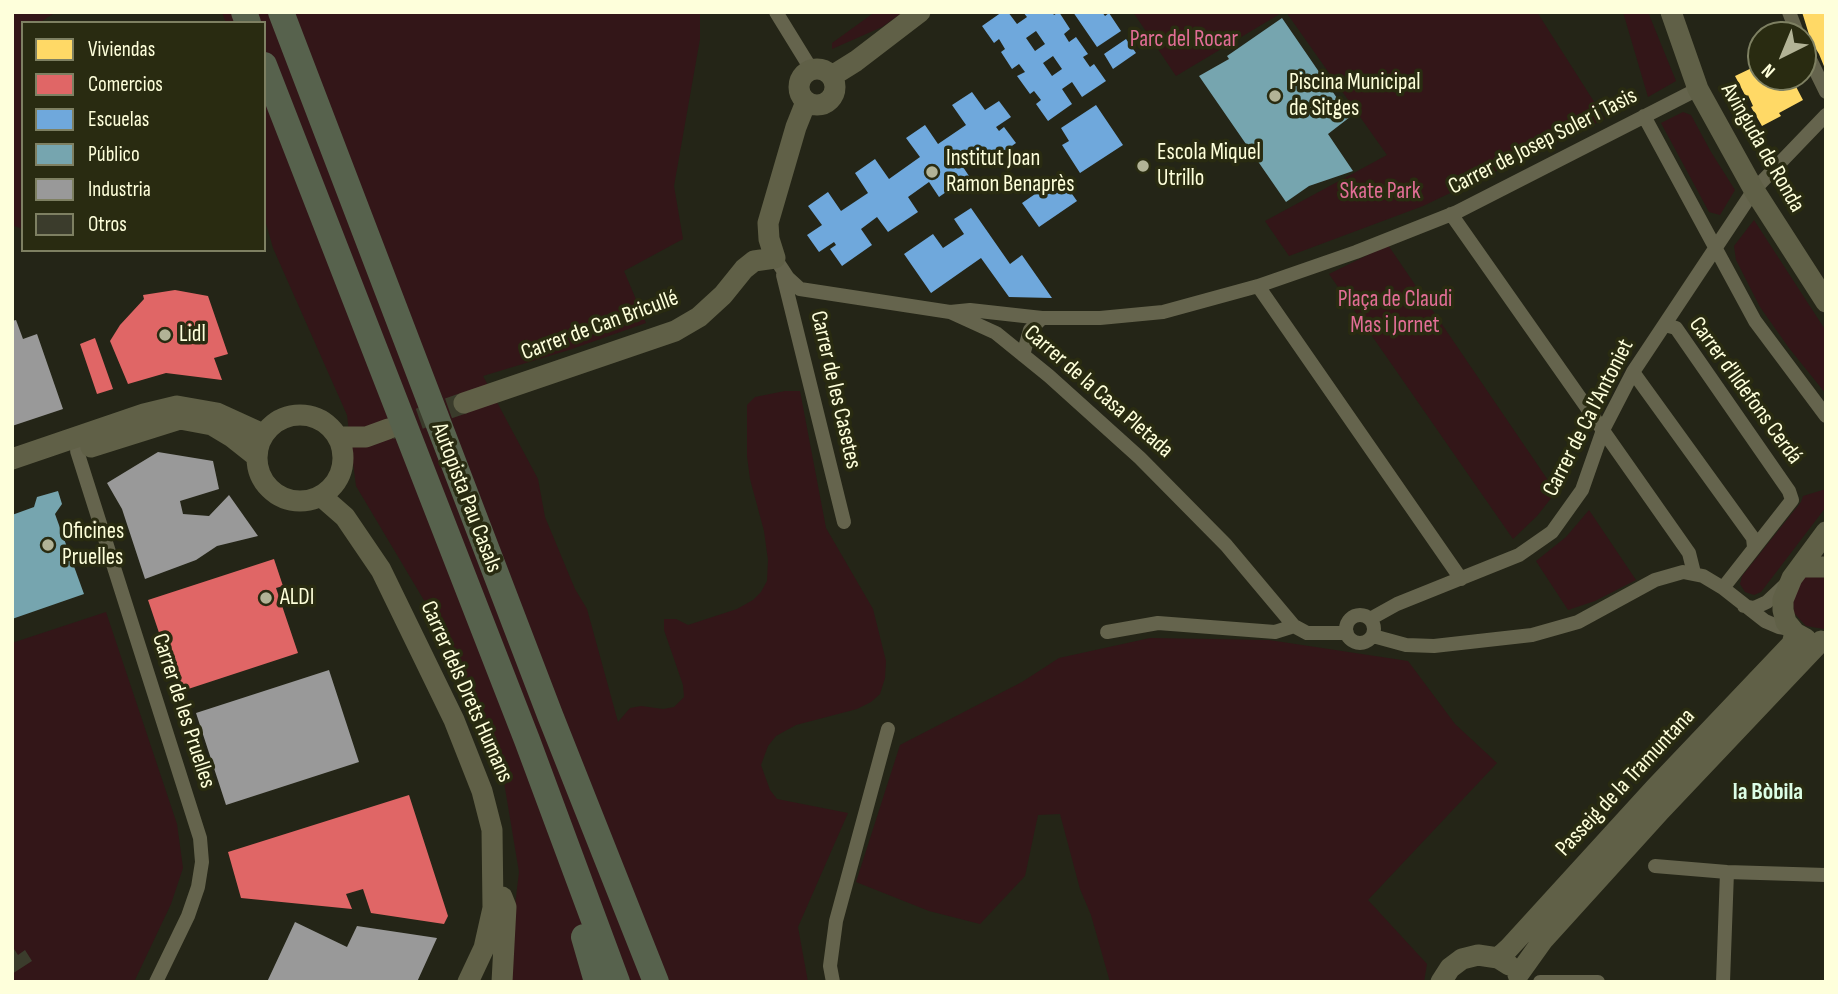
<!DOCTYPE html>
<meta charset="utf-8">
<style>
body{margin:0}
#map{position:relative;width:1838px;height:994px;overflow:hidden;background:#242517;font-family:"Sofia Sans Condensed",sans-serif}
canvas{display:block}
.frame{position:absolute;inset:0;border:14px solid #feffdb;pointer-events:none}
.legend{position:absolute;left:21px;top:21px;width:245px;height:231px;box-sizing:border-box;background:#292b11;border:2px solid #7e8062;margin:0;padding:9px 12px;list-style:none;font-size:21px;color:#feffdb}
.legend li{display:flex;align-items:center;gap:14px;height:35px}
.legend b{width:35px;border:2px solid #7e8062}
.north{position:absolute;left:1747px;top:21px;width:70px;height:70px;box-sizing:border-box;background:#292b11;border:2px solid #7e8062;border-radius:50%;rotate:223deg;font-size:19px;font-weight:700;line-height:28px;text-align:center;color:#feffdb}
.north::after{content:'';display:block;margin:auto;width:24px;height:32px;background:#b2b396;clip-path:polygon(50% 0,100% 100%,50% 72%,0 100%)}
</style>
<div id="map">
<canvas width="1838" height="994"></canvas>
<div class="frame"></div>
<ul class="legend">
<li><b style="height:19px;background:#ffd966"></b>Viviendas</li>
<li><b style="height:19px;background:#e06666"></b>Comercios</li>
<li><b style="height:19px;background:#6fa8dc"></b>Escuelas</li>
<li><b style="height:19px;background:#76a5af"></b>Público</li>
<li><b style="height:19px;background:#999"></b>Industria</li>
<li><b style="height:19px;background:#3b3c2c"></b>Otros</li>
</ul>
<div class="north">N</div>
</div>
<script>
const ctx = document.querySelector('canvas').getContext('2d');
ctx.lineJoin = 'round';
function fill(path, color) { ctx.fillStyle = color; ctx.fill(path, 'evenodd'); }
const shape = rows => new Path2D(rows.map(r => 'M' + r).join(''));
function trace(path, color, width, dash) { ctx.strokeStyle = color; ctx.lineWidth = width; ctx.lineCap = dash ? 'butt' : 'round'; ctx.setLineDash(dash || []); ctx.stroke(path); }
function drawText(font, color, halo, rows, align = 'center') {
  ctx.font = font + ' "Sofia Sans Condensed",sans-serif'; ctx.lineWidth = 7; ctx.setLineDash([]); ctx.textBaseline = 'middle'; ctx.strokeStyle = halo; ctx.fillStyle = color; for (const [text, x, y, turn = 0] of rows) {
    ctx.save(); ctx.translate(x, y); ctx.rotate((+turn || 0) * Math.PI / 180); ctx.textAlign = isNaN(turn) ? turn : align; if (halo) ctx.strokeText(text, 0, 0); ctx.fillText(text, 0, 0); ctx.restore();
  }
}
fill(shape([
 [12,12,56,12,39,23,23,23,23,229,14,226,12,228],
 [222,12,700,12,700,39,674,186,683,239,624,271,646,323,569,350,483,376,538,479,545,517,575,589,587,609,618,722,630,708,641,706,663,709,674,707,684,697,683,685,664,630,664,619,676,619,688,625,737,609,753,600,761,592,767,581,768,560,764,531,750,479,747,456,747,405,755,397,785,391,800,391,826,528,873,609,886,661,885,678,880,694,871,702,857,709,796,725,776,736,768,746,761,765,770,790,777,799,848,813,798,927,808,982,492,982,511,940,519,872,504,782,428,607,356,486,347,415,273,248,264,216,264,23,226,23],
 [875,12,903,12,882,27,832,49,832,43],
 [1133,12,1283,12,1176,76],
 [1286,12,1537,12,1605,119,1423,206,1289,256,1265,221,1387,155],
 [1623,12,1648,12,1676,81,1648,97],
 [1683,112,1691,115,1711,152,1735,190,1720,215,1709,212,1661,123],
 [1754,220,1826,331,1826,394,1789,348,1760,307,1736,260,1734,246],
 [1388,245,1556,492,1537,516,1513,539,1329,274],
 [1826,489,1826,507,1761,592,1754,595,1745,592,1740,584,1742,576,1801,502,1803,496],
 [1589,510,1636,580,1595,601,1568,610,1536,561,1566,537],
 [1811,574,1826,574,1826,628,1824,629,1806,626,1794,613,1792,594,1803,578],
 [106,612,177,824,183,868,171,904,134,982,12,982,12,643],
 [1150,638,1269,640,1408,661,1455,724,1497,763,1368,900,1427,964,1424,982,1110,982,1091,915,1080,889,1060,814,1038,815,1025,876,980,924,929,911,856,882,900,745,1022,682,1059,658]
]), '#331618');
fill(shape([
 [1802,12,1826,12,1826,71,1819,54,1811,41],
 [1756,66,1758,70,1761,69,1761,77,1791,77,1803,100,1779,113,1781,116,1762,126,1751,107,1753,106,1748,95,1746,97,1735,76]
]), '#ffd966');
fill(shape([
 [175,290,208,296,228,354,214,358,222,380,166,373,128,384,110,341,120,325,144,299,143,295],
 [95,338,113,389,97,394,80,344],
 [274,559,283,586,276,588,298,653,179,692,148,600],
 [409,795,448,916,444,924,371,913,363,889,346,894,352,909,241,898,228,852]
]), '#e06666');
fill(shape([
 [1002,12,1008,12,1017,24,1027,17,1023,12,1052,12,1054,15,1059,12,1070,29,1064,34,1069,42,1076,37,1088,54,1083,57,1090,67,1094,64,1106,81,1082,97,1072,82,1062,89,1072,104,1048,121,1036,104,1041,100,1034,91,1030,94,1017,76,1025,72,1019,64,1012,69,1001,52,1005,49,999,39,994,43,982,26],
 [1036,31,1045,44,1035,51,1026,38],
 [1053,56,1062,69,1052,76,1043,63],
 [1073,12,1102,12,1105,16,1109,13,1121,31,1097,47],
 [1126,39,1136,53,1113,69,1104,54],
 [972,92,985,110,999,101,1011,117,996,127,999,131,1004,127,1016,143,985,165,975,150,959,161,969,176,939,197,929,182,908,197,918,212,888,232,877,217,861,229,872,245,842,266,830,249,836,245,834,242,819,252,807,235,822,225,808,206,828,192,841,211,868,193,855,173,875,159,889,179,920,157,906,138,925,125,938,144,966,125,952,105],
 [1096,105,1123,145,1080,173,1062,145,1069,141,1061,128],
 [1060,177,1077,201,1039,227,1022,203],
 [971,208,1010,264,1022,255,1052,298,1009,297,981,258,931,293,904,254,933,234,943,248,964,234,954,219]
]), '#6fa8dc');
fill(shape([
 [1282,18,1350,117,1328,134,1353,171,1309,186,1286,202,1199,76,1229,59,1227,56],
 [58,491,62,504,55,514,84,594,12,619,12,515,34,507,37,497]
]), '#76a5af');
fill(shape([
 [16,320,23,339,37,334,63,409,12,426,12,321],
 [158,452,213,461,219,489,180,501,183,514,209,516,229,495,258,536,217,546,196,560,145,579,122,509,107,483],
 [329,670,359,762,226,805,196,713],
 [295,922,347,947,357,926,437,938,417,982,267,982]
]), '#999');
fill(shape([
 [12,946,18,955,25,950,32,961,12,974]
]), '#3b3c2c');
trace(shape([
 [390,429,464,403]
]), '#3a3b2b', 21, [21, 10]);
trace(shape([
 [776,12,808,64,809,71],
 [1789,12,1798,35],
 [1803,45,1826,92],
 [1644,116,1755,321,1826,416],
 [1451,214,1689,553,1694,573],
 [775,258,788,278,800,289,950,312,996,333,1049,376,1140,458,1226,545,1294,626,1307,633,1347,633],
 [783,275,844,522],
 [1258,286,1461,579],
 [950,312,970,310,1042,318,1100,318,1163,312,1258,286,1356,252,1457,212,1698,89],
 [1665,325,1676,328,1789,491,1792,500,1723,588],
 [1023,355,1030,330,1042,318],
 [1633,372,1753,538,1754,547],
 [77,451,200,838,202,862,198,887,188,916,156,982],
 [1744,606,1754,608,1767,602,1786,584],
 '1346 629a14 14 0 1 1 28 0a14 14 0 1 1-28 0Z',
 [1370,619,1397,604,1519,555,1552,532,1582,490,1603,430,1633,372,1754,190,1826,115],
 [1107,632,1158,623,1275,632,1294,626],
 [1373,636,1406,645,1434,646,1532,635,1578,622,1655,580,1683,572,1703,576,1723,588,1765,621,1779,627,1791,629],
 [1655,866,1727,872,1826,875],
 [833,982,830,966,836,921,888,729],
 [1540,982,1598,982],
 [1723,982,1727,872]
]), '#65644d', 14);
trace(shape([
 [1671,12,1698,89,1754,190,1826,302],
 '799 87a18 18 0 1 1 36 0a18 18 0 1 1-36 0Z',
 [832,76,856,61,920,12],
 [464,403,675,331,699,317,723,295,744,269,754,261,775,258,769,239,768,223,796,127,806,102],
 '257 458a43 43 0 1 1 86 0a43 43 0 1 1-86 0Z',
 [338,437,366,437,388,429],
 [91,447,180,419,212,425,232,437,256,456],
 [12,459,144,414,177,406,217,413,263,434],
 [321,496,345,517,381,570,454,720,482,791,492,830,493,908,484,948,468,982],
 [1800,567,1826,567],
 [1806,639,1795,633,1786,622,1783,610,1783,600,1792,578,1826,532],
 [1498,958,1509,948,1655,788,1792,644,1795,633],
 [1518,975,1543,940,1660,811,1821,641],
 [502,982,506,907,502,897],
 [1441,982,1450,968,1462,959,1478,955,1498,958,1509,965]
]), '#606047', 21);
trace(shape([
 [244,12,248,23],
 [281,12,550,715,656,982],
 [264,65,527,740,617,982],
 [584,937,597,982]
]), '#57624d', 26);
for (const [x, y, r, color] of [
 [1275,96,7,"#b2b396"],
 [1143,166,7,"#b2b396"],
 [932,172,7,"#b2b396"],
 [165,335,7,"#b2b396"],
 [48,545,7,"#b2b396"],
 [266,598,7,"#b2b396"]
]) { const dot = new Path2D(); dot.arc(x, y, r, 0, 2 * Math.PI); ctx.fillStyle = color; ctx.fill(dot); trace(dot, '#292b11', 2.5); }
drawText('23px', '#e26e96', '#292b11', [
 ["Parc del Rocar",1184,40],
 ["Skate Park",1380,192],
 ["Plaça de Claudi",1395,300],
 ["Mas i Jornet",1395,326]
]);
drawText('23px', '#feffdb', '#292b11', [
 ["Piscina Municipal",1289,83],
 ["de Sitges",1289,109],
 ["Escola Miquel",1157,153],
 ["Utrillo",1157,179],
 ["Institut Joan",946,159],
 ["Ramon Benaprès",946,185],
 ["Lidl",179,335],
 ["Oficines",62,532],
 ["Pruelles",62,558],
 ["ALDI",280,598]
], 'left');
drawText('23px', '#feffdb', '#292b11', [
 ["Carrer de Josep Soler i Tasis",1543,142,-27],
 ["Avinguda de Ronda",1762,148,60],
 ["Carrer de Can Bricullé",600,326,-20],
 ["Carrer de les Casetes",835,390,77],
 ["Carrer d'Ildefons Cerdá",1745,391,54],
 ["Carrer de la Casa Pletada",1098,392,41],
 ["Carrer de Ca l'Antoniet",1589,418,-63],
 ["Autopista Pau Casals",466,498,69],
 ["Carrer dels Drets Humans",466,692,66],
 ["Carrer de les Pruelles",183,711,72],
 ["Passeig de la Tramuntana",1626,783,-47]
]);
drawText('bold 24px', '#ddffe6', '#292b11', [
 ["la Bòbila",1768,793]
]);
</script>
